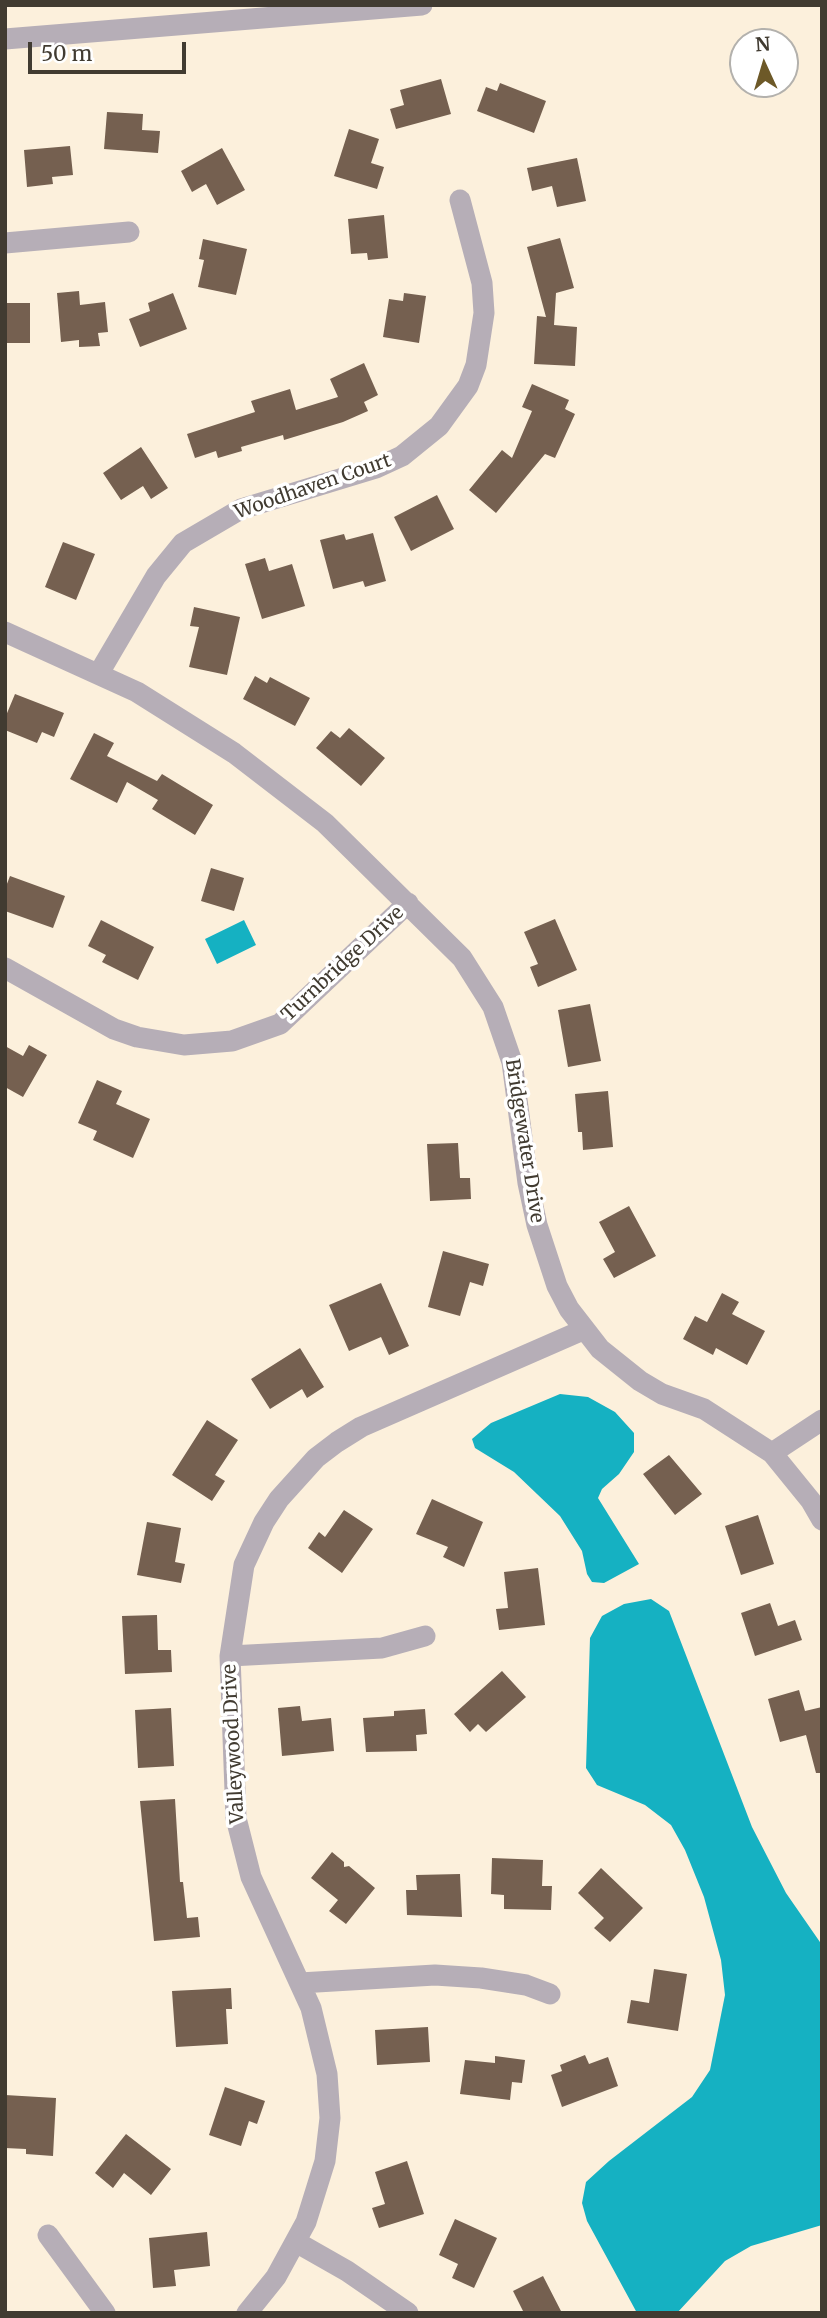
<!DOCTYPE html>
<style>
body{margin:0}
#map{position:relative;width:827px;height:2318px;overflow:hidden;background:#fcf0dc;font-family:Merriweather,serif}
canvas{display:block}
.frame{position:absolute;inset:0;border:7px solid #413b31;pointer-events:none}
.north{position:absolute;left:729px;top:28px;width:70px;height:70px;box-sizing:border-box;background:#fff;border:2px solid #b3b1ad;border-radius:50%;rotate:356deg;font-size:19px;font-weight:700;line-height:28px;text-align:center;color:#413b31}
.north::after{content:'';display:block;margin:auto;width:24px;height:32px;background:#6d5928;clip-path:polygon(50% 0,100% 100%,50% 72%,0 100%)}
.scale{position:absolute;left:28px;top:42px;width:158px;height:32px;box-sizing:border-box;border:4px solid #413b31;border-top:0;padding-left:9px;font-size:21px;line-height:24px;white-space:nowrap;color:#413b31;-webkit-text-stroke:5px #fff;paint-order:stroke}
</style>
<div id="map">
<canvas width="827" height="2318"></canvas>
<div class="frame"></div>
<div class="north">N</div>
<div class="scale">50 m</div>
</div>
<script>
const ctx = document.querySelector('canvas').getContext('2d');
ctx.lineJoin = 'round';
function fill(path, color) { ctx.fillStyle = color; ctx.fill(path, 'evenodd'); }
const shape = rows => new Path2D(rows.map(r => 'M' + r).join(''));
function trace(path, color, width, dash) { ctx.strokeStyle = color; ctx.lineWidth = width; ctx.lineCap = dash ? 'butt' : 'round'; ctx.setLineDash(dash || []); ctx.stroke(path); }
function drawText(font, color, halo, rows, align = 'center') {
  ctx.font = font + ' Merriweather,serif'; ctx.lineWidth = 7; ctx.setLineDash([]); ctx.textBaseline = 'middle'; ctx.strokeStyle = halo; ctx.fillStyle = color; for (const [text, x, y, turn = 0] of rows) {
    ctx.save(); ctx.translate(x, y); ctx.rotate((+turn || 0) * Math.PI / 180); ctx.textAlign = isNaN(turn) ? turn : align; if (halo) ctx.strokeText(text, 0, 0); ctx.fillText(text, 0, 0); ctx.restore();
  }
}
fill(shape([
 [244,920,256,945,217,964,205,939],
 [560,1394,588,1397,615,1412,634,1433,634,1452,619,1474,602,1489,598,1498,639,1564,604,1583,592,1582,587,1574,582,1551,560,1516,514,1472,475,1448,472,1439,491,1423],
 [651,1599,669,1611,752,1827,786,1893,822,1945,822,2225,751,2246,725,2261,677,2313,637,2313,587,2221,582,2203,586,2182,609,2161,692,2097,710,2070,725,1995,721,1960,704,1897,685,1850,671,1825,645,1805,597,1785,586,1768,590,1638,602,1616,624,1604]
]), '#15b1c2');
fill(shape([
 [441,79,451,114,396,129,390,109,404,105,400,90],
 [500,83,546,101,534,133,477,111,486,87,497,91],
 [107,112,143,114,142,130,160,131,158,153,104,149],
 [349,129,379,139,371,163,384,167,377,189,334,176],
 [70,146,73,175,52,177,53,184,27,187,24,150],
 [222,148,245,190,217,205,206,184,192,192,181,171],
 [577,158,586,201,557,207,552,186,532,191,527,168],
 [384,215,388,258,368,260,367,253,351,254,348,219],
 [560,238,574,288,556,293,554,325,577,327,575,366,534,364,537,316,546,317,527,247],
 [203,239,247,249,236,295,198,287,204,260,199,259],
 [79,291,80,305,105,302,108,332,98,333,100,346,79,347,79,340,61,342,57,293],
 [173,293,187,329,140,347,129,319,150,311,148,303],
 [404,293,426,296,419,343,383,337,389,299,403,301],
 [5,303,30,303,30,343,5,343],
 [364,363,378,395,364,402,368,411,343,422,284,440,283,435,241,447,242,451,218,458,216,451,195,458,187,434,255,412,251,401,290,389,296,410,338,397,330,379],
 [532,384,569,400,565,409,575,414,555,458,545,454,496,513,469,490,502,450,512,458,532,411,522,407],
 [141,447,168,488,151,499,143,486,121,500,103,473],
 [437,495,454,529,411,551,394,517],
 [373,533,386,581,365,587,363,581,333,589,320,540,344,534,346,540],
 [63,542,95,554,76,600,45,587],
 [265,558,269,571,292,564,305,606,262,619,245,564],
 [194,607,240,617,227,675,189,667,199,627,190,626],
 [255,676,267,683,270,677,310,698,295,726,243,699],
 [15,694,64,713,54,737,42,732,37,743,5,730,5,718],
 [349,728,385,758,361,786,316,748,331,731,340,738],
 [94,733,114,743,107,756,157,781,162,774,213,805,195,835,152,809,158,800,127,782,117,803,70,779],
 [211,868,244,878,234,911,201,901],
 [10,876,65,896,53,928,5,911,5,889],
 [555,919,577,970,538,987,530,967,538,964,524,932],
 [101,920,154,947,138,980,102,962,106,955,88,946],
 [590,1004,601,1061,568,1067,558,1010],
 [29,1045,47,1055,23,1097,5,1087,5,1046,23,1056],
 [97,1080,122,1091,116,1104,150,1119,133,1158,93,1140,97,1131,78,1123],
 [608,1091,613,1147,583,1150,582,1132,578,1132,575,1094],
 [458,1143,460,1178,470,1178,471,1199,430,1201,427,1144],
 [629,1206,656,1256,614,1278,603,1259,615,1252,599,1222],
 [443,1251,489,1264,483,1286,470,1282,460,1316,428,1307],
 [381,1283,409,1346,389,1355,381,1337,349,1351,329,1305],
 [722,1293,739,1302,732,1314,765,1331,747,1365,716,1348,713,1355,683,1339,695,1316,707,1322],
 [300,1348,324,1387,307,1398,302,1389,270,1409,251,1379],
 [207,1420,238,1440,215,1475,225,1481,212,1501,172,1475],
 [669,1455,702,1494,675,1515,643,1474],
 [432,1499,483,1522,464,1567,443,1557,448,1547,416,1534],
 [344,1510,373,1529,342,1573,308,1548,319,1532,325,1537],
 [758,1515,774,1564,741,1575,725,1526],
 [147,1522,181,1528,175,1562,185,1564,181,1583,137,1575],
 [538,1568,545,1625,499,1630,496,1609,508,1608,504,1572],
 [770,1603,778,1626,795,1620,802,1640,755,1656,741,1613],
 [157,1615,158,1650,171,1650,172,1672,125,1674,122,1616],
 [502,1671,526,1697,486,1732,478,1724,470,1732,454,1714],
 [799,1690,805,1711,822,1707,822,1773,816,1773,806,1735,780,1742,768,1699],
 [300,1706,302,1721,331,1718,334,1751,282,1756,278,1708],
 [171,1708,174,1766,138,1768,135,1710],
 [425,1709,427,1734,416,1735,417,1751,366,1752,363,1718,394,1716,394,1711],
 [175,1799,180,1882,183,1882,187,1918,198,1917,200,1937,154,1941,140,1801],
 [332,1852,344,1862,344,1867,349,1866,375,1888,346,1924,329,1911,338,1900,311,1878],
 [492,1858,543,1860,542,1886,552,1886,551,1910,504,1909,504,1895,491,1894],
 [601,1868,643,1908,610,1942,594,1928,604,1918,578,1893],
 [460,1874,462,1917,407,1915,406,1890,417,1890,416,1875],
 [654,1969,687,1974,678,2031,627,2023,631,2000,649,2003],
 [231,1988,232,2009,226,2009,228,2044,176,2047,172,1991],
 [428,2027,430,2062,377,2065,375,2030],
 [585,2055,589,2064,608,2057,618,2086,562,2107,551,2075,562,2071,560,2065],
 [495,2056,525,2060,522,2083,512,2082,510,2100,460,2094,465,2060,495,2063],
 [225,2087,265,2101,257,2124,249,2121,241,2146,209,2135],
 [5,2095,56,2098,53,2156,26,2154,26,2149,5,2148],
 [126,2134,171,2169,151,2195,124,2173,113,2188,95,2173],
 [407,2161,424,2214,379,2228,372,2208,385,2204,375,2172],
 [455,2219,497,2238,474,2288,452,2278,458,2264,439,2255],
 [207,2232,210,2266,174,2270,176,2286,153,2288,149,2238],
 [543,2276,562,2313,524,2313,513,2291]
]), '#756050');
trace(shape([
 [5,39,422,5],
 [5,243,129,232],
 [5,632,137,692,234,753,325,823,462,958,493,1007,512,1062,528,1183,537,1225,557,1286,569,1309,600,1349,640,1381,662,1394,704,1409,772,1453,811,1501,822,1520],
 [99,673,156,576,183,543,241,509,376,468,402,456,439,426,468,386,476,365,484,313,482,283,460,200],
 [5,968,114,1029,137,1037,184,1045,232,1041,280,1024,408,903],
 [772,1453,822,1420],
 [230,1656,382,1648,425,1636],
 [300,1983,435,1975,481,1978,526,1985,550,1994],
 [48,2235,105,2313],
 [296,2242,347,2271,408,2313],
 [247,2313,276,2277,306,2222,325,2161,330,2118,327,2074,311,2008,251,1877,236,1818,230,1656,244,1565,264,1522,279,1499,316,1458,337,1442,361,1427,583,1330]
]), '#b6aeb7', 21);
drawText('19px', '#413b31', '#fff', [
 ["Woodhaven Court",313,487,-19],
 ["Turnbridge Drive",343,964,-43],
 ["Bridgewater Drive",524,1141,81],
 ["Valleywood Drive",234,1744,-93]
]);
</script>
